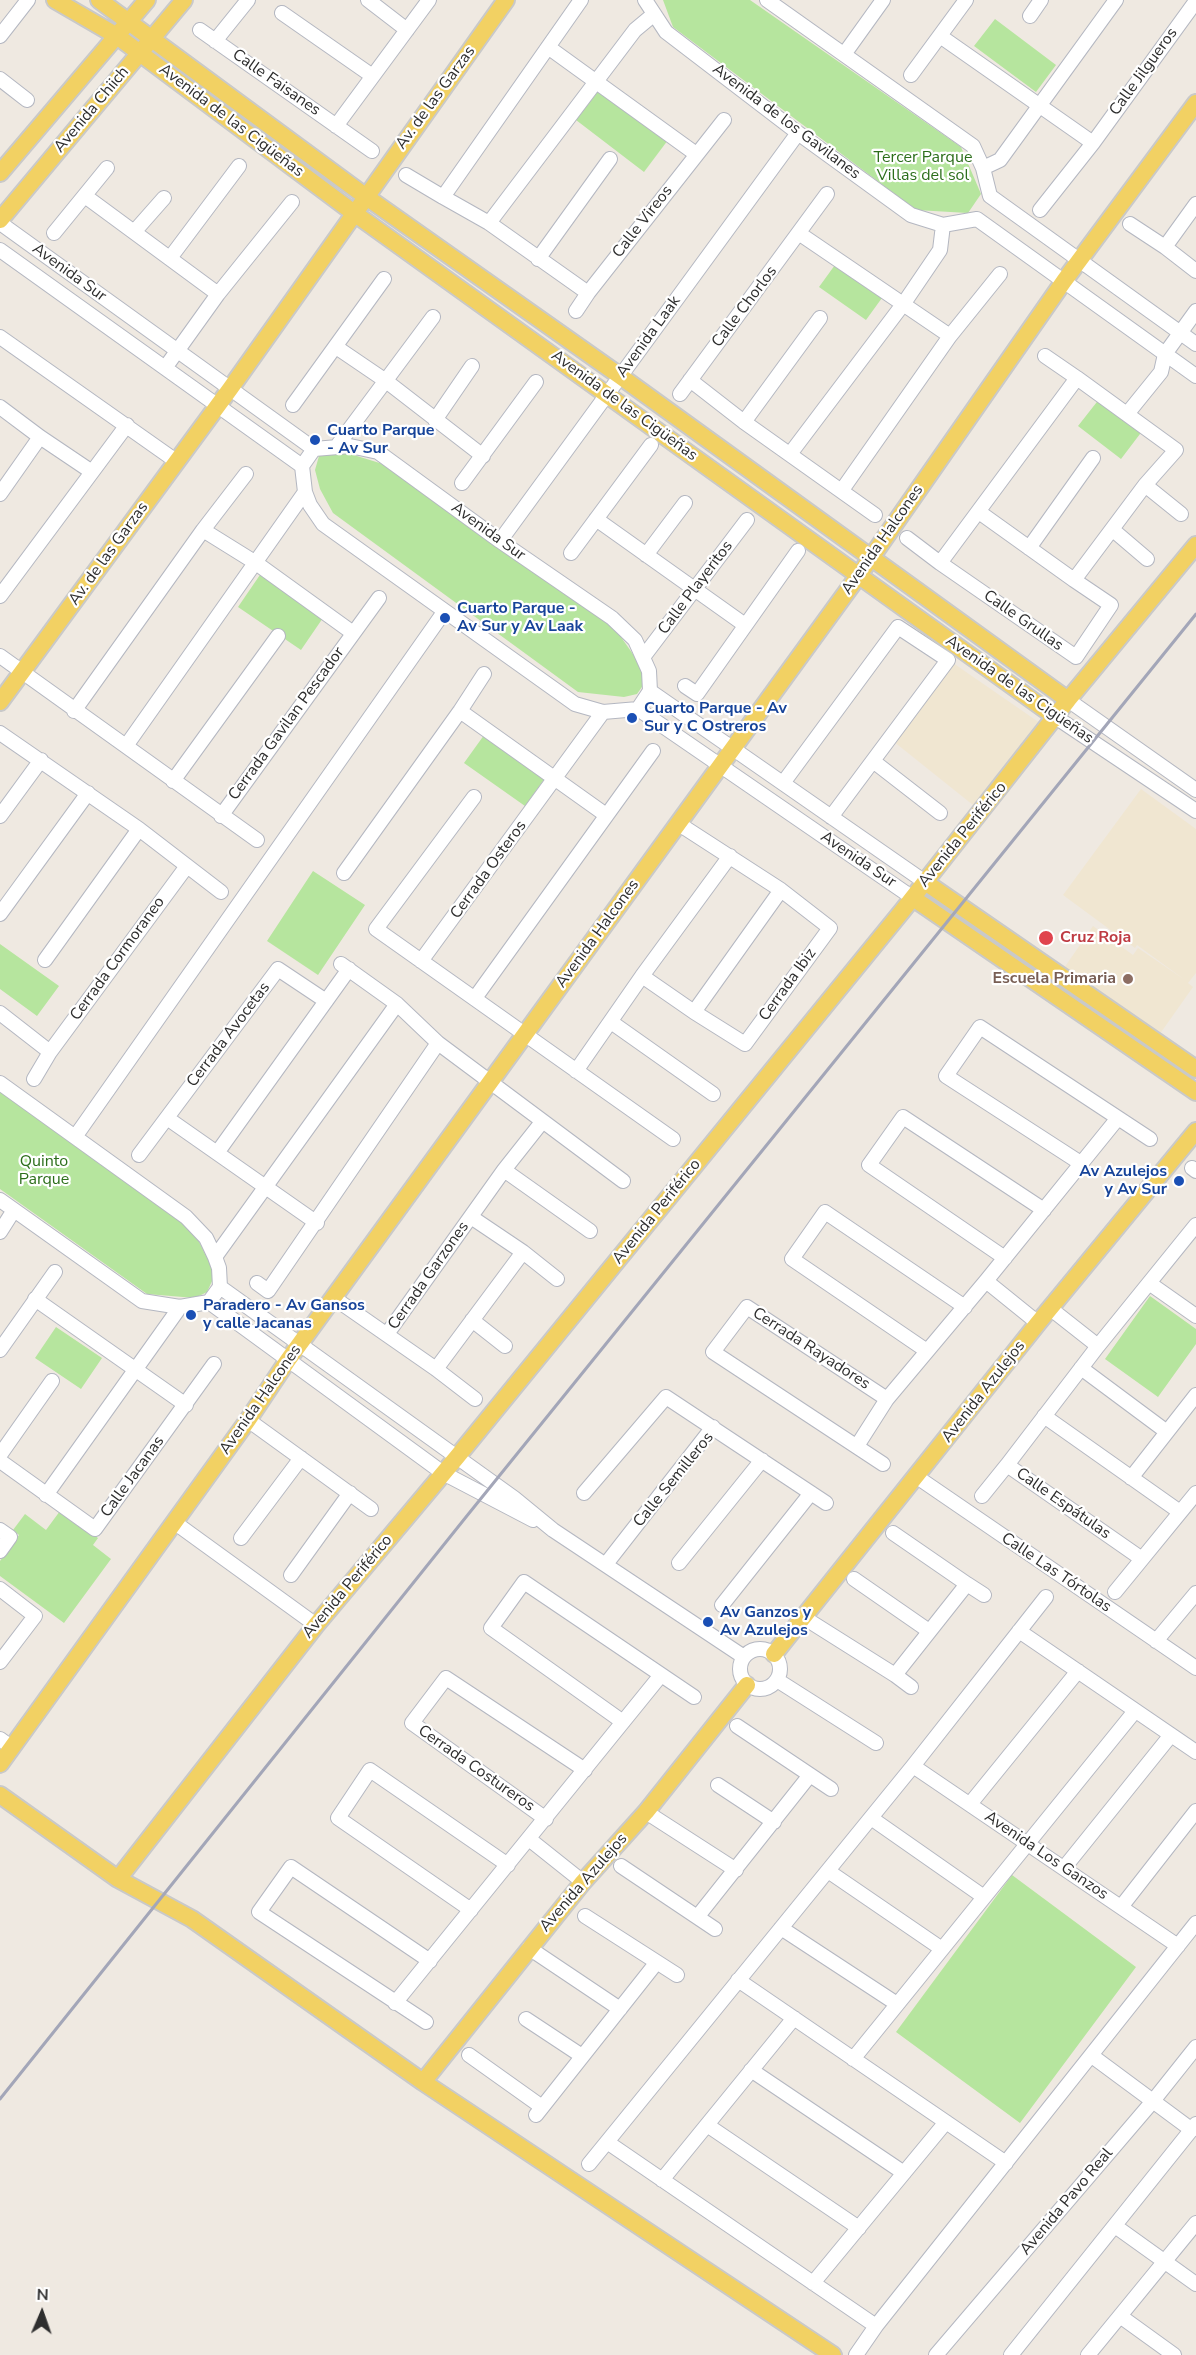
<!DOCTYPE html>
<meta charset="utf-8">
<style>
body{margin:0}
#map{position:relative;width:1196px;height:2355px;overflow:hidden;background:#efe9e1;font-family:"Nunito Sans",sans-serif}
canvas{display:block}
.north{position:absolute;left:12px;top:2283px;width:60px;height:60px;-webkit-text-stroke:4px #fff;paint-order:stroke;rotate:2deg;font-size:16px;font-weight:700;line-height:24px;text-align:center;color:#2e2e2e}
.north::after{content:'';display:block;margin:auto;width:21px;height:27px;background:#2e2e2e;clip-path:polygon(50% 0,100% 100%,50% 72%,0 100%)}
</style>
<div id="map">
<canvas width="1196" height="2355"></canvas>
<div class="north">N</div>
</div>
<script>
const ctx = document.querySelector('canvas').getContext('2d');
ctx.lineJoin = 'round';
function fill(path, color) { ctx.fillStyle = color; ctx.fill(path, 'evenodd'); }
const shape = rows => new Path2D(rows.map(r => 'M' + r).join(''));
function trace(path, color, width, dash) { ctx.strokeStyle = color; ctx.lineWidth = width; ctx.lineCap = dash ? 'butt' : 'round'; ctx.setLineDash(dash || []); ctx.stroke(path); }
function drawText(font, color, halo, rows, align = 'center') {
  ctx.font = font + ' "Nunito Sans",sans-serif'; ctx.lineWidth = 4.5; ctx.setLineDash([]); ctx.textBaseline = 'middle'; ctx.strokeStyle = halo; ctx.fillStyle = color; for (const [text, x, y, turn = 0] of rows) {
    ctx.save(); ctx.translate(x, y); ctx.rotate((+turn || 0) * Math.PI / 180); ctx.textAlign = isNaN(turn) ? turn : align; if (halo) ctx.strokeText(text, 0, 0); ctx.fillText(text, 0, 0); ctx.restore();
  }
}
fill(shape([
 [953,663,1040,723,973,805,893,741],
 [1141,789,1196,829,1196,973,1188,983,1193,987,1157,1038,1062,971,1093,926,1133,955,1138,948,1185,980,1137,945,1135,948,1063,895]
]), '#f0e6d1');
fill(shape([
 [663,0,750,0,961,147,981,194,968,213,916,210,673,27],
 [995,19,1056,65,1036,92,974,46],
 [600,89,668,140,644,172,576,120],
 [840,258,887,291,866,320,819,287],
 [1100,398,1143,430,1121,459,1078,426],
 [344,452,386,465,609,620,635,657,643,672,644,684,637,694,624,697,578,692,333,513,320,489,315,470,319,456],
 [264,569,327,612,301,650,238,607],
 [487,731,548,774,525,806,464,763],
 [313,871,365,905,318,975,267,941],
 [0,944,59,986,37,1016,0,989],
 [0,1089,181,1221,197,1238,213,1269,213,1279,207,1292,195,1298,147,1294,0,1189],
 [1150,1296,1196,1329,1196,1344,1158,1397,1105,1359],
 [56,1327,102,1358,81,1389,35,1358],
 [60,1511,98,1538,93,1545,111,1559,64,1623,0,1576,0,1561,19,1535,13,1530,25,1514,46,1530],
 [1012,1875,1136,1967,1020,2123,896,2032]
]), '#b6e59e');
const minor = shape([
 [368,0,407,30],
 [581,0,443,197,489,223,588,293,724,120],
 [645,0,666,32,798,133,911,215,943,225,977,219,1196,376],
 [767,0,973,146,983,168,990,196,1196,344],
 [282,13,371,75],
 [1030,16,1041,0],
 [200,30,372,151],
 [0,36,28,0],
 [940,36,1093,143],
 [215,41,248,0],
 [548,47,696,154],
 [845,53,883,0],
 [911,75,966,0],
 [0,79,27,100],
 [336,126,429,0],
 [983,168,1000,160,1116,0],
 [406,175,443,197],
 [85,196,218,294],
 [1196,204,1165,247,1196,271],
 [1040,210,1093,143,1196,1],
 [0,223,314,449,350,446,378,452,500,541,612,618,635,640,649,671,650,691,638,709],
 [489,223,635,30,653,15],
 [1130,224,1165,247],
 [134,232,164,198],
 [54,233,107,168],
 [800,234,950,336],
 [0,250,302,466],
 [170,258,239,166],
 [538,259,610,159],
 [576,311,588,293],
 [0,337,176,461],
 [336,347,386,381,483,456],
 [1045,356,1077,378],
 [165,368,218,294,292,202],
 [1077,378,1176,450,1145,485,1074,580,1111,605,1076,657,940,563,1077,378],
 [690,380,744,422,875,515],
 [680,394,827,194],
 [293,405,384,279],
 [0,407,40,437,92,472],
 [1127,414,1161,372,1165,354,1196,311],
 [435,420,472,366],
 [744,422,820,318],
 [337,446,433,317],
 [314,449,302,466,305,492,310,505,323,524,575,704,603,712,638,709,913,898],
 [790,454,904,303,940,250,943,225],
 [462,483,536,382],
 [1145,485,1181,514],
 [842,490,950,336,1000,274],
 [0,494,40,437],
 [979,512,1074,580],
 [596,519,745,625],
 [203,530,256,563,353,633],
 [1113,530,1147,559],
 [907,538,940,563],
 [500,541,798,133],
 [1029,548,1093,458],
 [571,553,651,445],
 [646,555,685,503],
 [0,596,127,425],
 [0,656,257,840],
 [644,656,747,520],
 [685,686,697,694,798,551],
 [650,691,925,882],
 [1068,700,1196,790],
 [74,711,203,530,246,474],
 [460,711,606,815],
 [1057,718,1196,811],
 [0,733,139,829,221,892],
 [126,746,305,492],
 [873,761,940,813],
 [173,781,278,636],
 [783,783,898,627,948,660,831,817],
 [474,797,376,929,673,1139],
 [0,816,41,760],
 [221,816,379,598],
 [344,873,460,711,484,674],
 [0,914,88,793],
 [45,960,139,829],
 [421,961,603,712],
 [341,964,397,1004,438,1043,623,1181],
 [642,976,694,1012,745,1044,830,928,781,890,679,824],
 [475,998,653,751],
 [694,1012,781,890],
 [0,1013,50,1052],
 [611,1022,713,1094],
 [576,1071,642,976,730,856],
 [34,1079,50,1052,187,866],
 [0,1083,186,1217,206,1238,215,1257,219,1268,220,1287,209,1302,197,1304,180,1307,142,1301,0,1200],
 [167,1118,317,1223],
 [75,1137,444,612],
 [217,1153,349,969],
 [139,1155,278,969,326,1001],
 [1082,1164,946,1076,980,1027,1150,1139],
 [1192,1168,1196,1171],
 [504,1170,590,1231],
 [471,1217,523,1252,557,1279],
 [1196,1225,1098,1346,1007,1465,1142,1559,1196,1493],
 [0,1232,14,1210],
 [215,1257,397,1004],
 [1005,1258,869,1165,903,1117,1044,1210],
 [986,1281,1038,1323],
 [257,1283,268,1291,438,1043],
 [1149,1283,1196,1316],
 [220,1287,514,1498,553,1530,744,1657],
 [334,1298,436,1369,475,1399],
 [35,1299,186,1405],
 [209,1302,443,1473,533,1520],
 [1051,1309,1098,1346],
 [472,1320,505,1346],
 [387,1334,504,1170,542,1122],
 [0,1350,55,1272],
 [927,1351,792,1259,825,1212,965,1307],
 [1081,1368,1167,1432],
 [436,1369,523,1252],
 [1044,1416,1180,1512],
 [248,1420,371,1509],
 [857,1446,887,1399,986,1281,1118,1118],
 [0,1455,52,1381],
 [0,1461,95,1529,214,1364],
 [883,1464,713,1352,747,1307,887,1399],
 [917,1477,1196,1668],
 [1131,1478,1196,1395],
 [584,1493,666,1397,826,1503],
 [46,1495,180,1307],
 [982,1496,1007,1465],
 [174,1522,316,1625],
 [0,1530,10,1537,0,1551],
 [241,1538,301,1458],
 [679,1563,762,1460],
 [606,1564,713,1427],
 [291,1575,350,1493],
 [854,1579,929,1631],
 [967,1584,984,1595],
 [0,1589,35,1616,0,1662],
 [1115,1592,1142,1559],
 [722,1605,811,1493],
 [803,1617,895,1675,967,1584,893,1533],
 [1019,1631,1196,1752],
 [1156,1641,1196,1593],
 '740 1669a20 20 0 1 1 40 0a20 20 0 1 1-40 0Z',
 [895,1675,911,1687],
 [777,1680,876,1743],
 [623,1722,491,1628,524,1582,694,1697],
 [737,1726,831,1789],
 [0,1739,11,1747],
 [913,1766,1178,1946],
 [718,1785,774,1822],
 [970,1804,1078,1671],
 [646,1812,736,1870],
 [871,1818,984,1897],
 [546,1819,412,1723,446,1678,585,1770],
 [529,1839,583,1882],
 [621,1866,715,1929],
 [1064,1868,1171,1735],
 [828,1871,942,1949],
 [1121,1907,1196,1811],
 [471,1910,338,1818,370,1770,508,1865],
 [585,1916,677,1975],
 [698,1916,810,1775],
 [781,1928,897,2004],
 [529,1948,620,2009],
 [738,1980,1006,2163],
 [395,2003,661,1675],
 [526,2019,582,2056],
 [426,2022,259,1912,291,1867,430,1961],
 [469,2055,542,2107],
 [1092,2056,1192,2130],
 [853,2059,1135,1711],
 [751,2070,904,2173],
 [536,2115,657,1962],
 [707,2125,859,2228],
 [607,2142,876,2326],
 [589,2164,913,1766,1046,1597],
 [662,2180,794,2018],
 [1115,2226,1196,2284],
 [813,2283,946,2122],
 [1120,2316,1174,2355],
 [856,2355,876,2326,1196,1923],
 [936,2355,1153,2101,1196,2047],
 [1011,2355,1196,2124],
 [1088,2355,1196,2223]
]);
const major = shape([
 [55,0,117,36,354,213,1057,718],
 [99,0,365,196,620,376,1068,700],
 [0,173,147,0],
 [0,220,184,0],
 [0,702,230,389,506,0],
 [925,882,1196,1069],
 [913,898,1196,1092],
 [774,1654,1038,1323,1196,1131],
 [0,1764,248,1420,288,1360,859,575,1064,281,1196,103],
 [0,1795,118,1879,192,1919,423,2082,833,2355],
 [118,1879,316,1625,457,1457,903,910,1068,700,1196,545],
 [423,2082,583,1882,646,1812,747,1685]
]);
trace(minor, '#b4b7c1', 16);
trace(major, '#c9c9c9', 20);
trace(minor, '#fff', 14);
trace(major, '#f2d163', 16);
trace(shape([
 [0,2099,466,1517,1196,614]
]), '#a3a6b8', 3);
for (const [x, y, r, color] of [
 [315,440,6,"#1a4fb4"],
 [445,618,6,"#1a4fb4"],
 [632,718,6,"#1a4fb4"],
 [1046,938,8,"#e0444e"],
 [1128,979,6,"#8d6e63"],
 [1179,1181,6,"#1a4fb4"],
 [191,1315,6,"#1a4fb4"],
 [708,1622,6,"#1a4fb4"]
]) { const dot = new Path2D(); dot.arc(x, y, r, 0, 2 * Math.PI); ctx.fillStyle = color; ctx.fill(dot); trace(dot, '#fff', 2); }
drawText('16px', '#2e2e2e', '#fff', [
 ["Calle Jilgueros",1144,72,-54],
 ["Calle Faisanes",276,83,35],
 ["Av. de las Garzas",436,98,-54],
 ["Avenida Chiich",92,110,-50],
 ["Avenida de las Cigüeñas",231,121,37],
 ["Avenida de los Gavilanes",786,122,37],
 ["Calle Vireos",643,222,-52],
 ["Avenida Sur",69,273,36],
 ["Calle Chorlos",745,307,-53],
 ["Avenida Laak",649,337,-54],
 ["Avenida de las Cigüeñas",624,406,36],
 ["Avenida Sur",488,532,36],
 ["Avenida Halcones",883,540,-55],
 ["Av. de las Garzas",109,554,-54],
 ["Calle Playeritos",696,588,-53],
 ["Calle Grullas",1023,621,35],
 ["Avenida de las Cigüeñas",1019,690,35],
 ["Cerrada Gavilan Pescador",287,724,-54],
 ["Avenida Periférico",963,835,-51],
 ["Avenida Sur",858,860,34],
 ["Cerrada Osteros",489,870,-54],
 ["Avenida Halcones",598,934,-54],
 ["Cerrada Cormoraneo",118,959,-54],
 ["Cerrada Ibiz",788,985,-54],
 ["Cerrada Avocetas",229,1035,-53],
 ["Avenida Periférico",657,1212,-51],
 ["Cerrada Garzones",429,1276,-55],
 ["Cerrada Rayadores",811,1349,33],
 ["Avenida Azulejos",984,1392,-52],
 ["Avenida Halcones",261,1400,-55],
 ["Calle Jacanas",133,1477,-54],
 ["Calle Semilleros",674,1480,-51],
 ["Calle Espátulas",1063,1504,35],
 ["Calle Las Tórtolas",1056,1573,34],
 ["Avenida Periférico",348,1587,-50],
 ["Cerrada Costureros",476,1769,35],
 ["Avenida Los Ganzos",1046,1856,34],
 ["Avenida Azulejos",584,1883,-49],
 ["Avenida Pavo Real",1067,2202,-50]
]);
drawText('16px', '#2c6e1b', '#fff', [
 ["Tercer Parque",923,158],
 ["Villas del sol",923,176],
 ["Quinto",44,1162],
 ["Parque",44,1180]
]);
drawText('bold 16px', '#164399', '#fff', [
 ["Cuarto Parque",327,431],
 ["- Av Sur",327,449],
 ["Cuarto Parque -",457,609],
 ["Av Sur y Av Laak",457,627],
 ["Cuarto Parque - Av",644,709],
 ["Sur y C Ostreros",644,727],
 ["Av Azulejos",1167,1172,"right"],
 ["y Av Sur",1167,1190,"right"],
 ["Paradero - Av Gansos",203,1306],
 ["y calle Jacanas",203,1324],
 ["Av Ganzos y",720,1613],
 ["Av Azulejos",720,1631]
], 'left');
drawText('bold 16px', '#be3a42', '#fff', [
 ["Cruz Roja",1060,938]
], 'left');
drawText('bold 16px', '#785e54', '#fff', [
 ["Escuela Primaria",1116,979]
], 'right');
</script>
